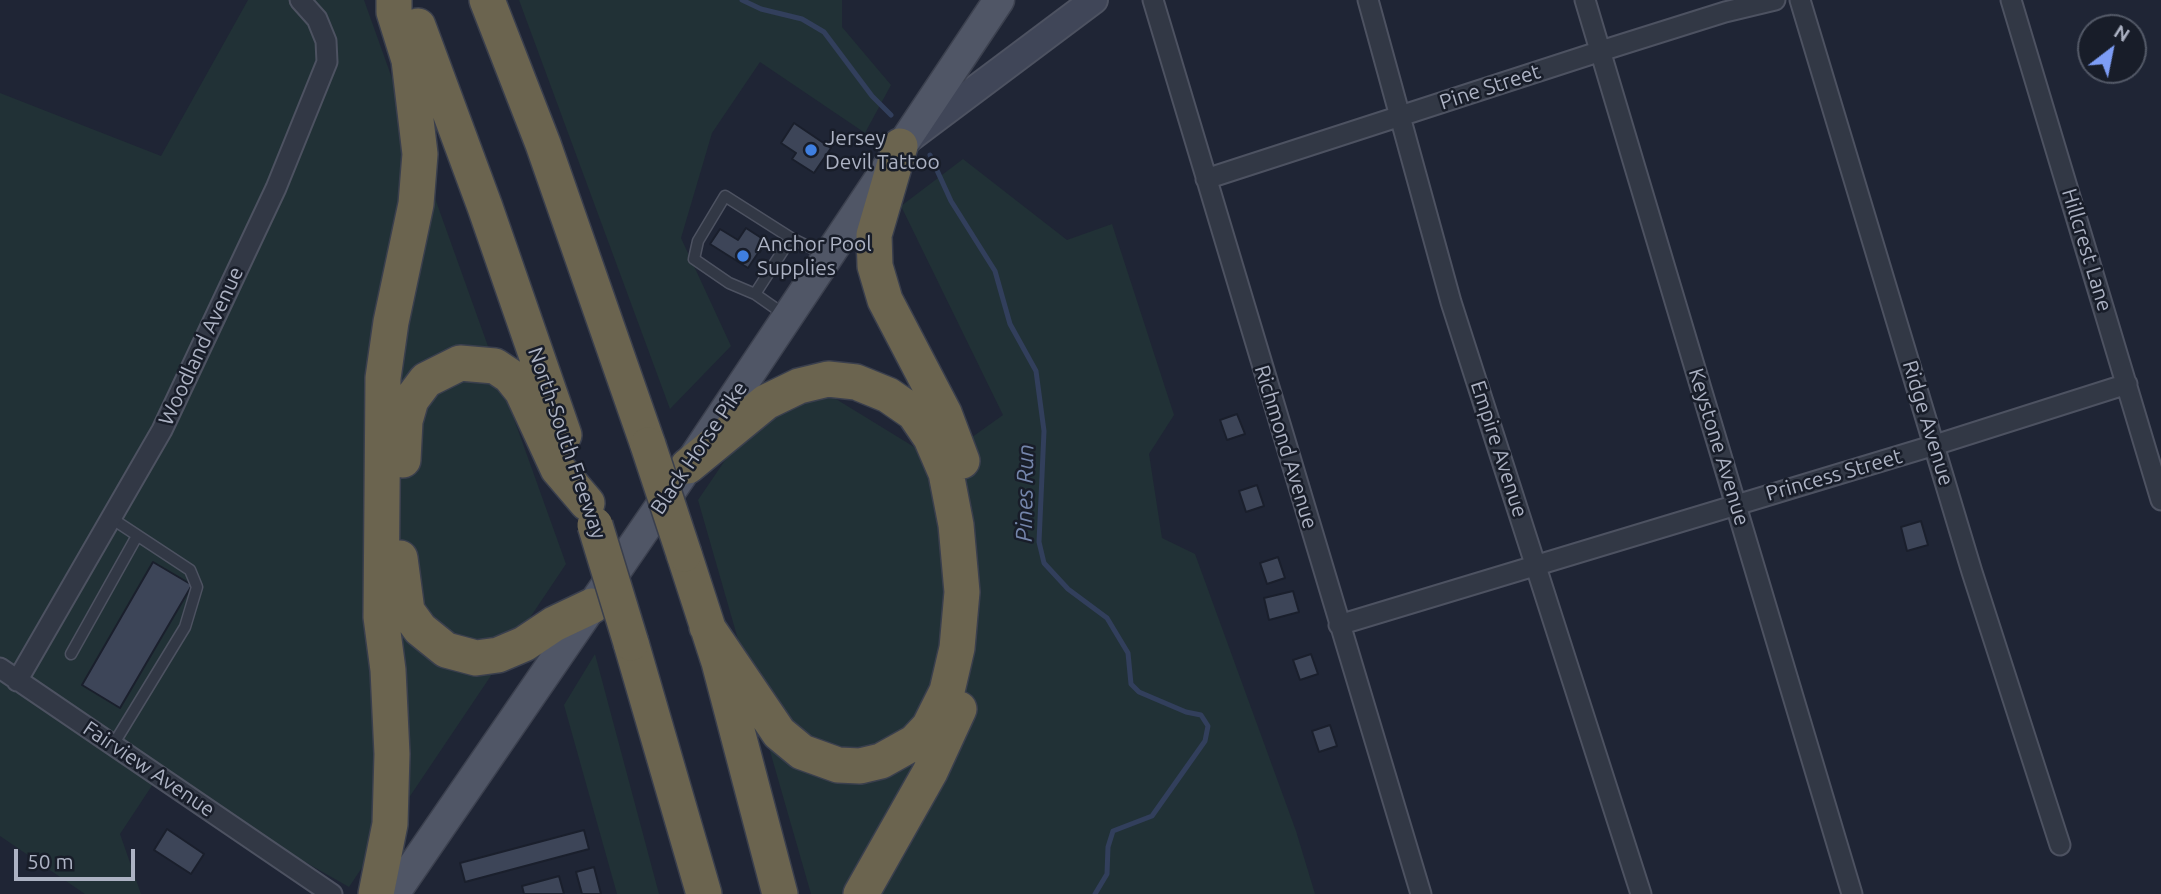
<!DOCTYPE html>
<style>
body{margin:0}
#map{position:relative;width:2161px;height:894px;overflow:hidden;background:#1f2535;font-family:Ubuntu,sans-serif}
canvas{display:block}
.north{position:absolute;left:2077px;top:14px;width:70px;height:70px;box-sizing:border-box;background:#181d29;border:2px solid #535967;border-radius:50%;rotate:32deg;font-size:19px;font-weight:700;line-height:28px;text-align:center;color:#acb2c3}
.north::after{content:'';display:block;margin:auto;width:24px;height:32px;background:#7d9df6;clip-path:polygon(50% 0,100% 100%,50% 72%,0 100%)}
.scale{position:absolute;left:14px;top:849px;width:121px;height:32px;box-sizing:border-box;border:4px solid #acb2c3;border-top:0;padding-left:9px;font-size:21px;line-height:24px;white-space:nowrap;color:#acb2c3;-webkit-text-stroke:5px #181d29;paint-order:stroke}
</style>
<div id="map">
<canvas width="2161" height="894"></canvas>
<div class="north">N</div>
<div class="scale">50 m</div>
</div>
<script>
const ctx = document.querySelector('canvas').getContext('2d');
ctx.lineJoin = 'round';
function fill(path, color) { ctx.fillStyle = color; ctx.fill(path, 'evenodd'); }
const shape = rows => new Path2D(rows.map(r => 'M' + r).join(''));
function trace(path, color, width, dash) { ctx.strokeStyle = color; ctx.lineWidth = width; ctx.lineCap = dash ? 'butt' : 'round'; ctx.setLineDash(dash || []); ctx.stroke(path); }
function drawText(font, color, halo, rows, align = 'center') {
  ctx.font = font + ' Ubuntu,sans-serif'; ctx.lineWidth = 5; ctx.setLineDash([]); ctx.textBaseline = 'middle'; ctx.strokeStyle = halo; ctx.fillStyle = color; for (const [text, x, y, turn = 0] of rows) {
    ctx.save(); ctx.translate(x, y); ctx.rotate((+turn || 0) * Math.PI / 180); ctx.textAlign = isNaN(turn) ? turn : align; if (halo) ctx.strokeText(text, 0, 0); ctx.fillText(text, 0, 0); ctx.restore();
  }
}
fill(shape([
 [248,0,364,0,566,564,349,887,157,778,120,834,141,894,85,894,0,836,0,93,161,156],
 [519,0,842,0,842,27,891,85,865,133,760,62,712,133,681,238,731,346,670,409],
 [963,159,1067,240,1112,224,1174,415,1149,454,1162,538,1195,554,1296,831,1315,894,811,894,698,500,783,375,818,388,924,453,968,440,1003,415,901,206],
 [595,654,659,894,617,894,564,705]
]), '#213136');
trace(shape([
 [742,0,761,9,802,19,824,32,872,96,891,115],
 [930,155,951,201,995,271,1010,324,1036,371,1044,431,1039,542,1044,563,1068,589,1107,618,1128,653,1131,684,1139,692,1186,712,1201,715,1208,726,1205,741,1152,816,1113,831,1108,847,1107,874,1095,894]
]), '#323f5c', 5);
const building = shape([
 [794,123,831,148,814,173,792,159,796,153,781,143,794,123],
 [746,228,766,241,748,268,710,244,720,229,738,240,746,228],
 [1237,414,1245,434,1227,440,1220,420,1237,414],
 [1257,485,1264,506,1246,512,1239,491,1257,485],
 [1921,521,1928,545,1907,551,1901,527,1921,521],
 [1278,557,1285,578,1267,584,1260,563,1278,557],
 [153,562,192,585,120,708,82,685,153,562],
 [1293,591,1299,612,1269,620,1264,598,1293,591],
 [1311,654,1318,674,1300,680,1293,660,1311,654],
 [1330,725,1337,746,1319,752,1312,731,1330,725],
 [167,829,204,854,191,874,154,850,167,829],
 [584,830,589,849,465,882,460,863,584,830],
 [594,867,601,894,582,894,576,872,594,867],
 [559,876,564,894,524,894,522,886,559,876]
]);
fill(building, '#3d4558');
trace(building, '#1a1f2c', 2);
const lane = shape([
 [755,294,729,283,694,259,698,241,725,196,791,238],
 [785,315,755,294,791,238,824,254],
 [111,518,190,570,197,587,185,627,113,745],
 [71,654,137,536]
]);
const street = shape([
 [1153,0,1421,894],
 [1368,0,1451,302,1641,894],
 [1585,0,1852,894],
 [1800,0,1972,572,2060,845],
 [2011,0,2161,500],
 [1206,179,1601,51,1725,12,1775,0],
 [1339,625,1935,445,2127,384],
 [0,668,332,894],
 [17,681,162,430,276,188,327,62,326,41,317,19,300,0]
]);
const secondary = shape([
 [910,138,1094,0]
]);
const primary = shape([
 [394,894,688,466,999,0]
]);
const highway = shape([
 [487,0,543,144,648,445],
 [418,26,485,207,564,435],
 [900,146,874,235,875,266,885,300,944,413,962,461],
 [403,460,405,421,411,400,426,380,460,363,495,366,510,376,522,391,558,469,587,503],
 [688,466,766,402,799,386,828,379,856,382,888,395,914,413,931,438,946,473,956,525,962,592,957,648,947,691,929,727,915,742,881,761,860,766,838,765,802,752,779,733,707,627],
 [684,554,719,662,780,894],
 [400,558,407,611,420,629,446,650,476,658,498,655,524,644,554,624,592,606],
 [631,643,704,894],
 [376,894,390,824,392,754,388,670,381,617,383,378,391,322,416,204,420,154,409,60,394,12,394,0],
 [861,894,930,772,959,709]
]);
trace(lane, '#4d5261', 13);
trace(street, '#4d5261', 23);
trace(secondary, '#4d5261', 30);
trace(primary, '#3c414f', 33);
trace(highway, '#3a3f4d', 38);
trace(lane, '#323845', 10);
trace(street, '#323845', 19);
trace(secondary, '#404658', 26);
trace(primary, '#505666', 30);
trace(highway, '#6b644f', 35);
const highwayBridge = shape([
 [648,445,684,554],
 [595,525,631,643]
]);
trace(highwayBridge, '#3a3f4d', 38, []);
trace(highwayBridge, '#6b644f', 35);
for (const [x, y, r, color] of [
 [811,150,7,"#3f7fe0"],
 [743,256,7,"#3f7fe0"]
]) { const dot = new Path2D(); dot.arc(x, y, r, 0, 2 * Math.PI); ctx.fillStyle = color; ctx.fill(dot); trace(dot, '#181d29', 2.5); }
drawText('21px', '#acb2c3', '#181d29', [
 ["Pine Street",1490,87,-18],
 ["Hillcrest Lane",2087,250,73],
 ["Woodland Avenue",201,346,-65],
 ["Ridge Avenue",1928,423,73],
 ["North-South Freeway",567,443,71],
 ["Richmond Avenue",1286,447,73],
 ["Keystone Avenue",1719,447,73],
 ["Black Horse Pike",699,448,-56],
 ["Empire Avenue",1499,449,72],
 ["Princess Street",1834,475,-16],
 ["Fairview Avenue",149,769,34]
]);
drawText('21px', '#acb2c3', '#181d29', [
 ["Jersey",825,138],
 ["Devil Tattoo",825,162],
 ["Anchor Pool",757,244],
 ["Supplies",757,268]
], 'left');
drawText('italic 23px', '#7485ab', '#181d29', [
 ["Pines Run",1025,493,-89]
]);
</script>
